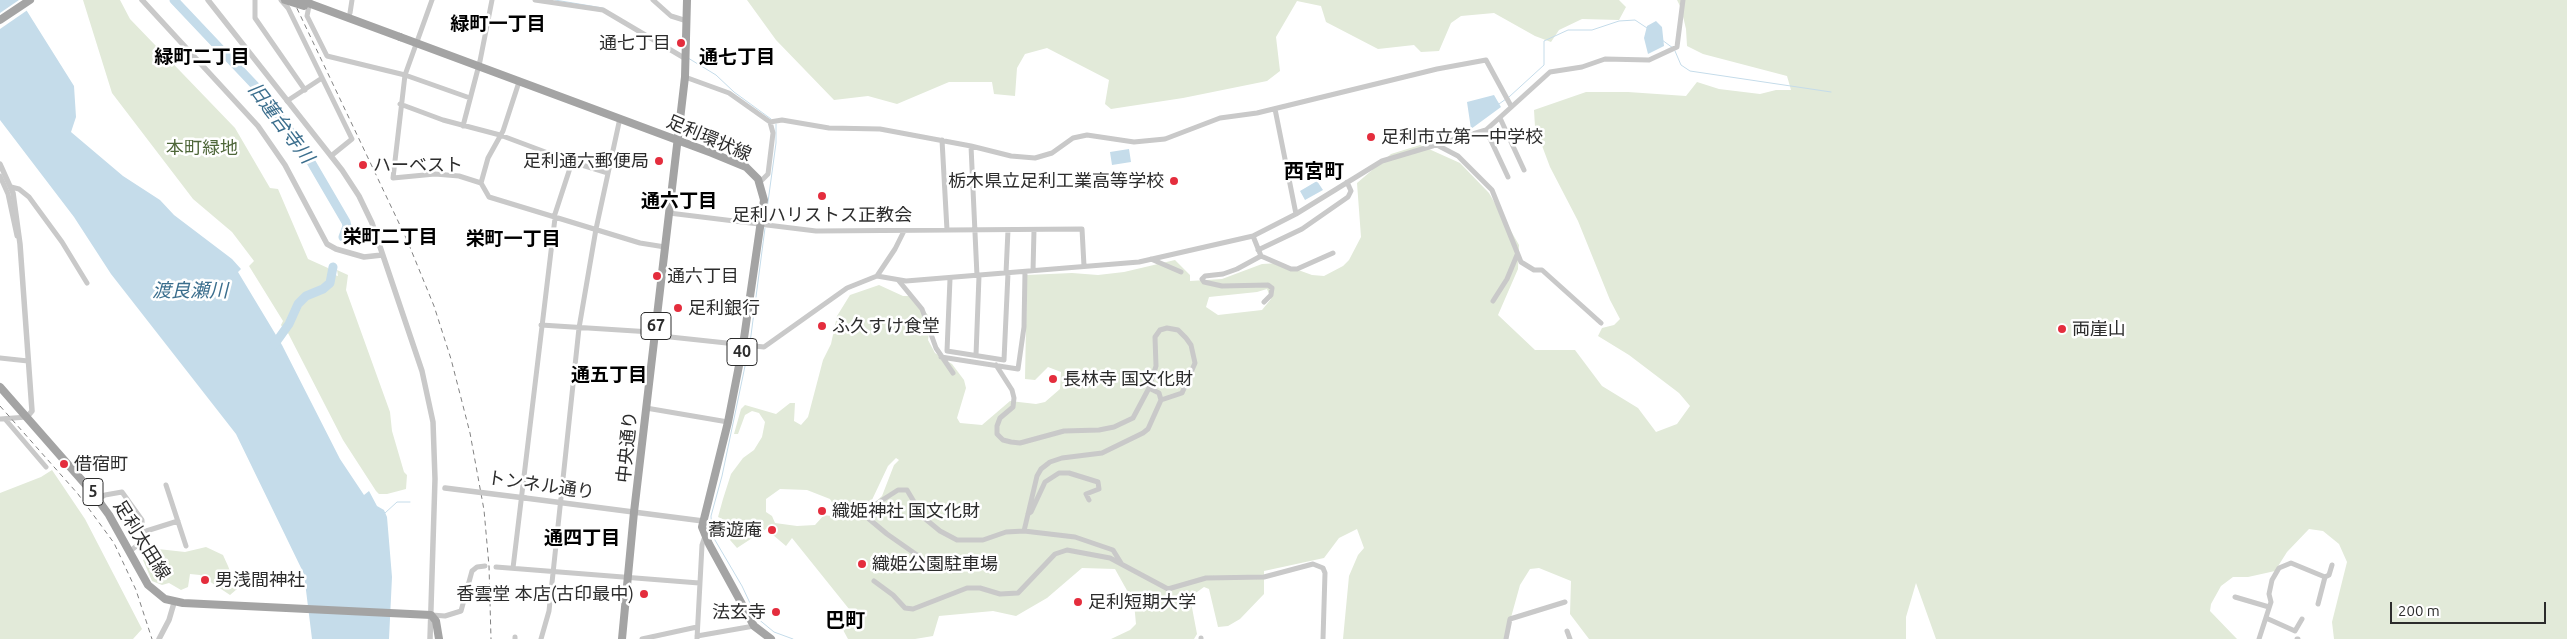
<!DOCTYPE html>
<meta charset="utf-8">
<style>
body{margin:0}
#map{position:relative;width:2567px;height:639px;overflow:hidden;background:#fff;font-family:Ubuntu,sans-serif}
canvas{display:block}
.scale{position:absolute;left:2390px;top:602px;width:156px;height:22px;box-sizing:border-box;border:2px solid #2c2c2c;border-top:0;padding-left:6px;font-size:15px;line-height:18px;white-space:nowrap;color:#2c2c2c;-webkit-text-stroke:4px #fff;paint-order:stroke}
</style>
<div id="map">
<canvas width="2567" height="639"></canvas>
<div class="scale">200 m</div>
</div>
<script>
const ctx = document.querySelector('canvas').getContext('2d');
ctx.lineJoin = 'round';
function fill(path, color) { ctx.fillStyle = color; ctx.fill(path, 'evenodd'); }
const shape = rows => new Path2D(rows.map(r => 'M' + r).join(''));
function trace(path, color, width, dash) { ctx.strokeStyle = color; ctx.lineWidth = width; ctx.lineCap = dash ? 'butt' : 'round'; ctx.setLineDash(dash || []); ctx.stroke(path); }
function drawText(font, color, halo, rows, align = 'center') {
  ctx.font = font + ' Ubuntu,"Noto Sans JP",sans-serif'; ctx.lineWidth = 5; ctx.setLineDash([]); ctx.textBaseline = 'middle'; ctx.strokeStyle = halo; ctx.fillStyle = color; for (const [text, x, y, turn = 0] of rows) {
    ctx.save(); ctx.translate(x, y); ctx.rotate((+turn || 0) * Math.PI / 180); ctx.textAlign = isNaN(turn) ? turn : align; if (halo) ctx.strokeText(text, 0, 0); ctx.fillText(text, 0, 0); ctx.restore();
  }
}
fill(shape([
 [83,0,120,0,130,19,235,128,270,188,278,189,308,259,328,268,329,273,338,276,337,270,348,275,346,290,390,412,392,431,404,472,407,475,406,489,387,494,379,494,376,491,343,440,288,333,286,334,281,325,283,321,249,266,254,261,232,232,193,199,112,93],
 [747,0,1619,0,1626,7,1619,20,1582,19,1559,30,1551,42,1535,36,1494,13,1461,16,1451,23,1439,51,1421,52,1414,45,1378,49,1326,22,1321,6,1297,1,1276,37,1280,71,1267,81,1183,98,1111,109,1105,104,1109,80,1047,48,1025,54,1017,68,1015,96,994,94,992,82,949,82,897,104,868,96,834,100,776,40],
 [1677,0,2567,0,2567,639,2334,639,2332,622,2347,562,2339,544,2323,531,2309,529,2287,552,2275,571,2248,577,2233,577,2221,586,2211,604,2210,611,2237,639,1936,639,1916,583,1906,617,1906,639,1589,639,1570,614,1571,581,1539,568,1530,569,1520,585,1505,639,1343,639,1349,576,1358,555,1364,548,1357,529,1339,538,1324,558,1264,571,1264,594,1240,619,1228,626,1218,627,1209,589,1204,587,1190,597,1197,634,1194,639,1111,639,1130,630,1136,624,1134,603,1115,569,1082,568,1047,598,1016,616,993,611,939,616,933,636,915,639,848,639,842,628,849,609,792,538,786,546,766,529,737,548,730,540,734,535,733,524,718,517,723,499,731,474,743,458,754,450,762,437,765,422,759,413,752,411,745,415,738,434,734,434,741,409,745,405,776,414,790,403,795,403,794,421,801,425,808,417,823,360,831,344,837,316,850,295,879,285,903,296,913,296,931,319,928,340,935,353,952,364,964,380,966,388,957,418,960,423,982,425,1010,401,1036,404,1045,402,1060,389,1061,372,1048,367,1035,380,1025,379,1027,275,1072,273,1098,275,1124,272,1175,260,1190,275,1190,281,1222,279,1262,264,1279,263,1312,275,1324,276,1343,266,1349,260,1361,237,1357,183,1391,154,1420,145,1460,163,1489,193,1519,245,1518,269,1498,315,1535,350,1575,350,1602,386,1638,408,1656,432,1677,424,1690,406,1679,393,1629,355,1598,336,1602,328,1614,325,1620,319,1610,300,1578,221,1550,167,1535,127,1534,110,1586,92,1628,92,1686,96,1697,82,1719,89,1760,94,1776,90,1791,90,1787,76,1703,54,1687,46,1686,29,1681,8],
 [1267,289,1271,299,1262,310,1218,315,1206,307,1209,297,1257,292],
 [896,458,899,460,894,465,882,496,872,505,871,502,888,466],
 [780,489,807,490,830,499,834,506,831,516,824,515,815,525,797,526,775,523,772,516,766,512,766,499],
 [52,470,85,519,142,629,133,639,0,639,0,493,41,477],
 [206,547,223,555,228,566,237,589,230,595,200,575,190,574,188,587,181,590,169,583,162,585,152,581,143,560,158,549,185,552]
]), '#e2ead9');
fill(shape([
 [0,0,20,0,74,86,76,117,71,132,123,176,160,200,174,215,232,259,241,269,238,272,282,345,340,459,364,495,369,491,377,506,384,510,387,517,392,577,389,639,312,639,304,574,236,434,111,274,74,217,0,120],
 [1656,21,1662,27,1664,46,1648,54,1644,38,1647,26],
 [1494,95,1501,107,1471,129,1467,102],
 [1129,149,1131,162,1112,165,1110,152],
 [1317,181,1323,190,1305,200,1300,191]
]), '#c5dcea');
fill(shape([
 [19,0,23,0,29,9,0,29,0,13]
]), '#fff');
trace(shape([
 [555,0,603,8],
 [1662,40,1673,48],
 [1675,51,1681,65,1690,71,1831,92],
 [688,58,716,75,734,92,771,119],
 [1509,97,1544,65,1544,41,1568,30,1592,30,1619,21,1635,20,1647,28],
 [1499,104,1506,99],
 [765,224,776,143,776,124],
 [750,343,765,228],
 [749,347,722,476,711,516,712,535,742,586,757,618,774,632,793,639],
 [385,513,397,502,410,502]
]), '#c5dcea', 1);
trace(shape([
 [174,0,262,93,304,150,346,222,347,226,343,237],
 [274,345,289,324,298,304,306,296,323,289,330,283,333,267]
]), '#c5dcea', 9);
trace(shape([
 [255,0,255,18,305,90],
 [281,0,288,8,352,139,331,156],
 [432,0,405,75,393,178,435,174,459,176,481,183,489,197,640,243,665,247],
 [535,0,603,10,686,59],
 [653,0,671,16,687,21],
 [310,1,307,16,327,56,405,75,470,98],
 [350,13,352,0],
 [685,77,729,93,770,122,773,133,768,174,760,182],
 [287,101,322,78],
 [400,104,443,120,500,135,572,162,608,173],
 [1275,109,1296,214],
 [1500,118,1524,170],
 [770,122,782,120,829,128,880,129,971,146,1011,156,1035,158,1052,153,1073,138,1087,135,1134,142,1165,139,1220,118,1257,113,1437,69,1486,60,1511,106],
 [463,126,480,61,492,0],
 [1486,130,1508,177],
 [942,140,947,230],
 [1437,145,1458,156,1492,190,1521,262,1534,270,1542,270,1601,323],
 [971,146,977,276],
 [0,176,8,194,17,236],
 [481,183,488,158,503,131,519,82],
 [11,187,19,189,29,197,62,242,87,283],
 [669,213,816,231,1082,229,1084,266],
 [554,217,572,162],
 [1253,236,1261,256,1291,269,1297,269,1333,253],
 [1258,250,1302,229,1348,197,1351,191,1347,182],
 [1261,256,1237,269,1223,274,1205,276,1202,279,1204,282,1222,286,1268,285,1272,288,1271,295,1264,302],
 [1151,259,1181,272],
 [1033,271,1034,230],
 [1006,273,1008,230],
 [877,276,895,249,904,231],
 [950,279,947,351,1004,360,1008,273],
 [899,281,922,309,936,348,953,373],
 [1493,301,1507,279,1517,255],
 [541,325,651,332,661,336,764,347,847,288,877,276,906,281,1139,262,1253,236,1296,214,1382,161,1486,130,1550,72,1582,67,1605,59,1649,60,1677,47,1683,0],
 [976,355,979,276],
 [941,357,1018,369,1024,327,1025,272],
 [0,358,28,361],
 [996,365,1012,390,1014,398,1013,407,1000,418,997,426,997,434,1003,440,1011,442,1020,443,1064,431,1099,430,1114,427,1133,418,1149,388,1156,366,1155,337,1160,330,1167,328,1178,330,1186,338,1191,345,1195,363,1182,393,1161,400],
 [646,408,728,422],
 [0,419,27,417],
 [5,419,46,467],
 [166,485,186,546],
 [98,499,105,495,122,492,142,520,143,541,130,551],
 [1028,514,1031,512,1045,482,1059,473,1069,473,1098,482,1099,489,1086,494,1089,500],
 [1024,531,1037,476,1041,469,1050,462,1062,458,1102,453,1143,433,1148,429,1161,400,1159,393,1149,388],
 [143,532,178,521],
 [917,555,887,534,869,519,867,514,873,506,898,490,907,490,923,517,940,531,957,540,983,540,1006,532,1024,531,1075,537,1113,550,1121,563],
 [496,567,699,583],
 [513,568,555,218],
 [874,581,893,595,905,608,913,609,967,588,980,588,1000,594,1018,593,1055,554,1067,550,1110,558,1168,589,1206,578,1264,577,1313,564,1323,568,1325,573,1323,639],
 [2235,597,2269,607],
 [2318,604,2325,577,2329,575,2332,565],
 [432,615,445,616,461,611,472,571,477,567,485,566],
 [2266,618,2295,631,2302,619],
 [1567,631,1570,639],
 [697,636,754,626],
 [1201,638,1201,639],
 [515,639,515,637],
 [541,639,549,611,579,328,596,229,620,118],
 [642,639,697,627],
 [697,639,702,545,705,536],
 [1506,639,1510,619,1565,602],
 [2259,639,2271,602,2269,594,2272,580,2279,568,2291,563,2325,577],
 [2297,639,2298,639]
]), '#c9c9c9', 5);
trace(shape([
 [142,0,258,126,285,165,327,244,336,249,364,257,382,255],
 [208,0,342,170,359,196,372,223,422,371,433,422,435,479,430,639],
 [0,164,13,193,20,244,32,411,27,417],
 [525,498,703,521],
 [159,639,169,620,174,603]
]), '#c9c9c9', 5.5);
trace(shape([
 [0,20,30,0],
 [400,37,712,153,746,167,758,179,764,200,743,345,728,422,702,527,709,544,754,626,771,639],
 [0,387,93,493,109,515,148,585,165,599,183,603,431,615,436,621,439,639],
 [622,639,634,512,685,77,687,0]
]), '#a4a4a4', 8);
trace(shape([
 [293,0,407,240,434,306,451,359,470,433,484,510,489,566,491,639],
 [0,406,78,494,114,543,136,590,152,639]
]), '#818181', 1, [5, 4]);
trace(shape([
 [445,488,525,498]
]), '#c9c9c9', 5.5);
trace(shape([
 [285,0,304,6],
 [300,0,400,37]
]), '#a4a4a4', 8);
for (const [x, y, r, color] of [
 [681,43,5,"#e42d3d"],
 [1371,137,5,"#e42d3d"],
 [659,161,5,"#e42d3d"],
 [363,165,5,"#e42d3d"],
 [1174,181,5,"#e42d3d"],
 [822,196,5,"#e42d3d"],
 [657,276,5,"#e42d3d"],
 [678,308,5,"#e42d3d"],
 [822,326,5,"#e42d3d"],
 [2062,329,5,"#e42d3d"],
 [1053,379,5,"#e42d3d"],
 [64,464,5,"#e42d3d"],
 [822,511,5,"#e42d3d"],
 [772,530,5,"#e42d3d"],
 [862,564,5,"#e42d3d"],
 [205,580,5,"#e42d3d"],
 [644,594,5,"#e42d3d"],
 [1078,602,5,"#e42d3d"],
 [776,612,5,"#e42d3d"]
]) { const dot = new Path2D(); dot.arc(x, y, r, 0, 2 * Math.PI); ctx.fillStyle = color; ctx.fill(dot); trace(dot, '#fff', 2); }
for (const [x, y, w] of [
 [656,326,30],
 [742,352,30],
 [93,492,20]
]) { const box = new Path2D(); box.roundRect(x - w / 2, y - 13.5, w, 27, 4); ctx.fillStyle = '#fff'; ctx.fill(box); trace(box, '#2c2c2c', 1); }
drawText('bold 16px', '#2c2c2c', null, [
 ["67",656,326],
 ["40",742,352],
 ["5",93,492]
]);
drawText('18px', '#2c2c2c', '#fff', [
 ["通七丁目",671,43,"right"],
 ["足利市立第一中学校",1381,137],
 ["足利通六郵便局",649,161,"right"],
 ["ハーベスト",373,165],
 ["栃木県立足利工業高等学校",1164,181,"right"],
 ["足利ハリストス正教会",822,215,"center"],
 ["通六丁目",667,276],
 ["足利銀行",688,308],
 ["ふ久すけ食堂",832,326],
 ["両崖山",2072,329],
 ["長林寺 国文化財",1063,379],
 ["借宿町",74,464],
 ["織姫神社 国文化財",832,511],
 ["蕎遊庵",762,530,"right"],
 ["織姫公園駐車場",872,564],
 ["男浅間神社",215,580],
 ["香雲堂 本店(古印最中)",634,594,"right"],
 ["足利短期大学",1088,602],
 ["法玄寺",766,612,"right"]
], 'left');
drawText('18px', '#2c2c2c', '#fff', [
 ["足利環状線",709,138,23],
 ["中央通り",627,447,-84],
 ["トンネル通り",541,485,8],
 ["足利太田線",142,540,58]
]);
drawText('18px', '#4f673a', '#fff', [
 ["本町緑地",202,148]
]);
drawText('bold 19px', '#000', '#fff', [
 ["緑町一丁目",498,24],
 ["緑町二丁目",202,57],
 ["通七丁目",737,57],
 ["通六丁目",679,201],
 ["栄町二丁目",390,237],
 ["栄町一丁目",513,239],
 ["通五丁目",609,375],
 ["通四丁目",582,538]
]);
drawText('italic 19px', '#3b6e8d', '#fff', [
 ["旧蓮台寺川",281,123,53],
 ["渡良瀬川",190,291]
]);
drawText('bold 20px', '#000', '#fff', [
 ["西宮町",1314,171],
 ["巴町",845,620]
]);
</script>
